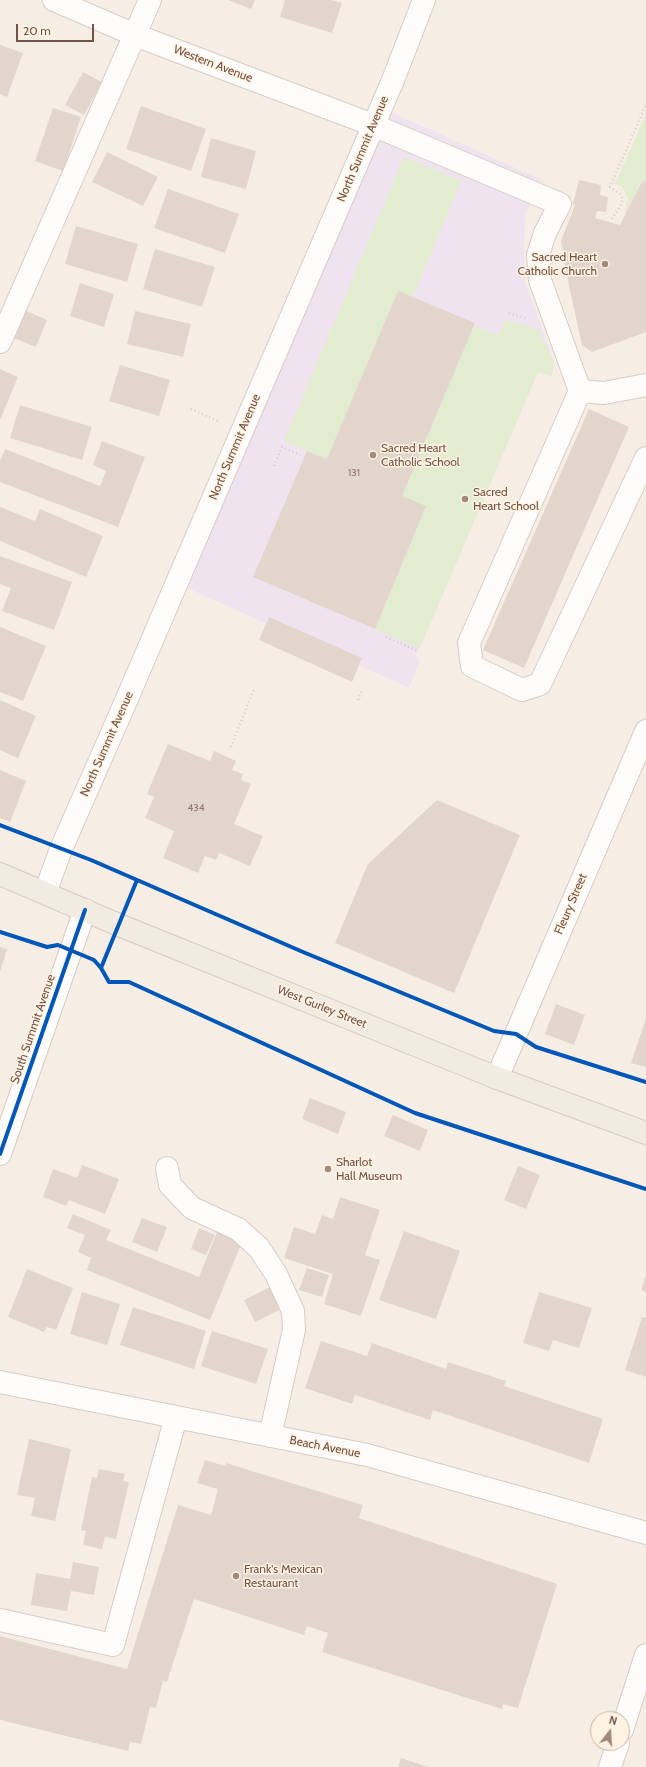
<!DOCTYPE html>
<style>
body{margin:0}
#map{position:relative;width:646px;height:1767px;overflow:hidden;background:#f6eee4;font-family:Cabin,sans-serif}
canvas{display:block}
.north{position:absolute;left:590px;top:1711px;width:40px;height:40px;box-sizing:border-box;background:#fff3e4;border:1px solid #c7b3a4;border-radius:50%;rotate:17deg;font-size:11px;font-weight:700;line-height:16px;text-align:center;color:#735345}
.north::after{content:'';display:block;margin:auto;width:14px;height:18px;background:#a1897d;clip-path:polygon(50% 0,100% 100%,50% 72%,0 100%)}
.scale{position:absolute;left:16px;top:24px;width:78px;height:18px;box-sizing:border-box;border:2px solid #735345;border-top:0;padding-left:5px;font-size:12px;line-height:14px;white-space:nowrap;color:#735345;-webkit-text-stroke:3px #fff3e4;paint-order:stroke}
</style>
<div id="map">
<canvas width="646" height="1767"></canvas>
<div class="north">N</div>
<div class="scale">20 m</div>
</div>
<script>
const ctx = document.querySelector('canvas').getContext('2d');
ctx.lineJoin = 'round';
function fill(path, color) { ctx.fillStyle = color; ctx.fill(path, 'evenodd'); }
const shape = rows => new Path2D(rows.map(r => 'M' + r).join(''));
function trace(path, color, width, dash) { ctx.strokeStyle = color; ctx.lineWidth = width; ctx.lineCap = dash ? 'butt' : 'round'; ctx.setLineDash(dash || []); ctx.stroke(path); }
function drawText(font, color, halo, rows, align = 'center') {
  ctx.font = font + ' Cabin,sans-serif'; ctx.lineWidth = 3; ctx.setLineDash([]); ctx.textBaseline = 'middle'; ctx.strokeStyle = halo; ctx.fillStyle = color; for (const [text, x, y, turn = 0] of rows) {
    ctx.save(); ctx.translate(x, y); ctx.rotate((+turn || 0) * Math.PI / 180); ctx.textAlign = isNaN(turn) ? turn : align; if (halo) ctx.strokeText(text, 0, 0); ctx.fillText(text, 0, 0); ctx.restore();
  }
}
fill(shape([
 [391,112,540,179,525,216,524,255,525,282,555,364,551,376,538,372,418,651,416,655,420,661,409,688,185,587]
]), '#f0e3f0');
fill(shape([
 [646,114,646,180,640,185,624,217,628,198,622,187,615,184],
 [404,157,461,181,413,297,398,291,327,459,284,441],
 [506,320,537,329,555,364,551,376,538,372,420,648,375,629,426,507,402,496,474,326,498,335]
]), '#e2ecce');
fill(shape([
 [228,0,255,0,251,9],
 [285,0,331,0,342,3,332,33,280,17],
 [0,45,23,53,7,97,0,94],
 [83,72,102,82,84,115,65,105],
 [141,106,206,129,191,171,126,149],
 [53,108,81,117,63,171,35,161],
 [211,138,256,151,246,189,201,177],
 [107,152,158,177,143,206,92,182],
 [579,180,601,185,600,195,608,197,606,212,597,211,595,218,620,225,640,185,646,180,646,332,592,352,582,345,569,286,561,241,575,205,573,204],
 [168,189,239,214,225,253,154,228],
 [76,226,138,244,127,282,65,264],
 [155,249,215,267,202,307,143,289],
 [80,283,114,294,104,327,70,316],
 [398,291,475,323,402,496,426,506,375,629,253,577,307,451,327,459],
 [22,309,47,320,36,347,11,337],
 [135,311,191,324,183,357,127,344],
 [120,365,170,380,159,416,109,401],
 [0,369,18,377,0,420],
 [20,405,92,427,82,460,10,438],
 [589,409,629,427,524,668,483,650],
 [102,441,145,457,118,527,0,482,0,461,5,449,100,486,106,471,93,465],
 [0,507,35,521,40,509,103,536,86,577,0,541],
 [0,556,72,582,54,630,2,611,11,588,0,584],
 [269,617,362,658,352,682,259,640],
 [0,627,46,646,23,701,0,692],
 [0,700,36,716,18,758,0,750],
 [168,744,210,761,214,751,236,761,232,770,243,774,241,780,251,784,234,824,263,836,250,866,219,853,216,860,205,856,198,873,163,858,174,831,145,818,154,797,147,794],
 [0,770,26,781,10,822,0,818],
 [437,800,520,835,454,993,335,943,368,864],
 [0,947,7,949,0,972],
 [556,1004,585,1015,574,1045,545,1034],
 [646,1018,646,1067,631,1063],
 [310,1098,346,1112,338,1134,302,1119],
 [393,1115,428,1130,420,1151,384,1136],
 [82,1165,119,1179,105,1214,69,1200,66,1206,43,1197,53,1169,77,1178],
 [518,1166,540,1175,526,1209,504,1200],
 [340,1197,380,1210,365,1255,380,1260,361,1316,324,1304,333,1274,284,1258,294,1227,315,1234,322,1215,333,1219],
 [73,1214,111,1230,106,1240,199,1277,217,1232,242,1242,210,1320,87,1270,91,1258,78,1252,85,1235,67,1228],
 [142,1218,167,1227,157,1252,132,1242],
 [199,1228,215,1235,206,1255,191,1249],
 [404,1231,460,1251,436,1319,379,1300],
 [307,1268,329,1275,322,1297,299,1290],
 [27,1269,73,1288,56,1330,47,1327,44,1332,8,1317],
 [646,1276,646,1292,641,1290],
 [274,1285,285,1307,255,1322,244,1300],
 [82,1292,120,1304,107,1345,70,1334],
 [539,1292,592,1308,579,1348,553,1340,549,1351,523,1343],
 [133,1307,206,1331,194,1369,120,1345],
 [642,1317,646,1318,646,1377,625,1370],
 [212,1331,268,1349,256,1384,201,1366],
 [321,1341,367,1356,372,1343,446,1369,448,1362,506,1381,504,1386,603,1419,589,1463,433,1410,430,1420,355,1395,352,1404,305,1388],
 [29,1439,71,1449,55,1521,31,1516,35,1498,17,1495],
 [205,1460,225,1466,226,1463,363,1505,359,1518,557,1584,518,1708,503,1704,502,1709,322,1652,328,1633,307,1626,304,1635,194,1599,167,1682,163,1681,156,1708,150,1707,141,1744,130,1742,128,1751,0,1720,0,1636,127,1669,178,1505,211,1515,218,1489,197,1483],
 [99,1469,125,1474,123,1481,129,1482,116,1539,105,1537,102,1549,83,1545,86,1531,81,1530,92,1477,97,1478],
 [73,1562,99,1567,94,1595,71,1591,67,1611,31,1605,36,1573,70,1579],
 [401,1758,428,1767,398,1767]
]), '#e2d6cc');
const minor = shape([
 [54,0,135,35,373,125,560,204,545,233,538,255,540,280,580,391,469,643,472,666,522,690,540,684,646,458],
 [0,342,150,0],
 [580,391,604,393,646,385],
 [45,893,61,849,126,701,393,80,424,0],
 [497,1078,646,731],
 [0,1154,85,910],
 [167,1168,170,1185,192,1208,238,1229,259,1248,276,1274,293,1311,294,1330,270,1436],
 [0,1382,367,1455,646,1533],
 [0,1620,113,1645,176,1417],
 [622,1730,646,1655],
 [610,1767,618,1743]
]);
const major = shape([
 [0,874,119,925,497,1078,646,1133]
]);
trace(minor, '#d7cbc3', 24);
trace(major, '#d5c9c2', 24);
trace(shape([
 [612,219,622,203,622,198,620,194,610,187,646,105],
 [509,313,528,319],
 [191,409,220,422],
 [274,466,282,447,300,455],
 [386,637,418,651],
 [358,700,362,690],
 [231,747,254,689]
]), '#d7ccc7', 2.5, [1, 3]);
trace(minor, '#fefcfb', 22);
trace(major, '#f2ebe1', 22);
trace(shape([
 [0,825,91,860,303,952,494,1031,516,1034,536,1047,646,1082],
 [0,932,47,947,58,945,94,960,101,968,137,880],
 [101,968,109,982,129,982,415,1113,646,1189],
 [0,1154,85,910]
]), '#0057b8', 4);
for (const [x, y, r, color] of [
 [605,264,4,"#a1897d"],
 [373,455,4,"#a1897d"],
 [465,499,4,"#a1897d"],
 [328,1169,4,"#a1897d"],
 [236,1576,4,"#a1897d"]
]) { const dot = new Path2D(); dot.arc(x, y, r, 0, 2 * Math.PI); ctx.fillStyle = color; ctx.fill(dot); trace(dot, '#fff3e4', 1.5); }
drawText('10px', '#907669', null, [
 ["131",354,473],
 ["434",196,808]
]);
drawText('12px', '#735345', '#fff3e4', [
 ["Western Avenue",213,64,21],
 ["North Summit Avenue",363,149,-67],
 ["North Summit Avenue",235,447,-67],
 ["North Summit Avenue",107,744,-66],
 ["Fleury Street",571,904,-67],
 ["West Gurley Street",322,1007,22],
 ["South Summit Avenue",33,1029,-71],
 ["Beach Avenue",325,1447,11]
]);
drawText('12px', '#735345', '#fff3e4', [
 ["Sacred Heart",597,257,"right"],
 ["Catholic Church",597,271,"right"],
 ["Sacred Heart",381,448],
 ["Catholic School",381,462],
 ["Sacred",473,492],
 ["Heart School",473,506],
 ["Sharlot",336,1162],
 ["Hall Museum",336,1176],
 ["Frank's Mexican",244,1569],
 ["Restaurant",244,1583]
], 'left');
</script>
